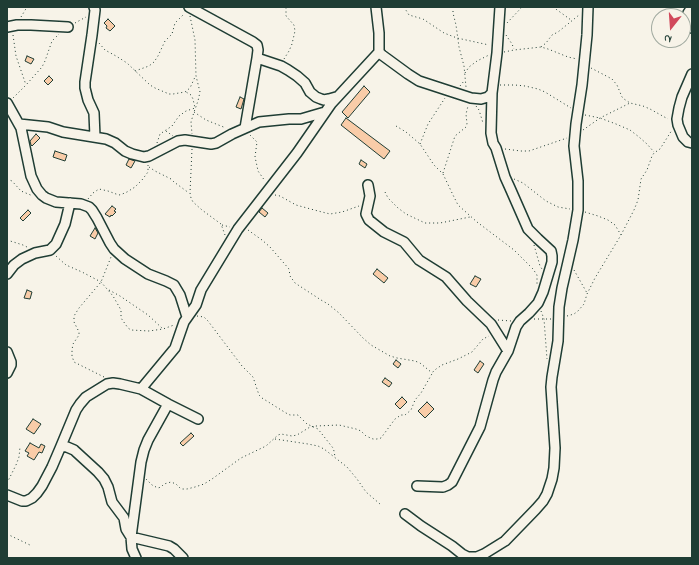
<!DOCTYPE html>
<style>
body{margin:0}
#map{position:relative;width:699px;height:565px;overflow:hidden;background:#f7f3e8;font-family:"Indie Flower",sans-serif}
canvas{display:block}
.frame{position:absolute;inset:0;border:8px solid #1f3d34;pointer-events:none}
.north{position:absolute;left:651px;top:8px;width:40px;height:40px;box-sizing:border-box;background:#f7f3e8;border:1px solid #a1aaa0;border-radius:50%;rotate:197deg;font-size:11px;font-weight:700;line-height:16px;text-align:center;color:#1f3d34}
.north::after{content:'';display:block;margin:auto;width:14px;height:18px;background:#d1495b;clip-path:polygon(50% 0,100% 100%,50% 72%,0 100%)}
</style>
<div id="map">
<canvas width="699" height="565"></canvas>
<div class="frame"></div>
<div class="north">N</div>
</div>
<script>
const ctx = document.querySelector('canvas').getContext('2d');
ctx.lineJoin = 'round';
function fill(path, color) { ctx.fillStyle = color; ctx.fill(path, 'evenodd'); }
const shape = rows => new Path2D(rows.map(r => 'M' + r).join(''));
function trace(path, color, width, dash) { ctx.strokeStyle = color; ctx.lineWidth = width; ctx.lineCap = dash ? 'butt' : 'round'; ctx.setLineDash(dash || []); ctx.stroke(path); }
const building = shape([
 [108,19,115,26,110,31,106,28,107,26,104,23,108,19],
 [27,56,34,59,31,64,25,61,27,56],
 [49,76,53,80,48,85,44,81,49,76],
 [364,86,370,92,348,118,342,112,364,86],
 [240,97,244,99,241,109,236,107,240,97],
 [346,118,390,151,384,159,341,125,346,118],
 [36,134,40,138,32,146,31,145,30,141,36,134],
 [55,151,67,155,65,161,53,157,55,151],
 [129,159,135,161,131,168,126,165,129,159],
 [361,160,367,164,365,168,359,164,361,160],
 [112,206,116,209,114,211,116,212,112,216,111,215,110,217,105,214,112,206],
 [262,208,268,213,265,217,259,212,262,208],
 [28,210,31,213,23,221,20,218,28,210],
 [95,228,98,233,95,239,90,236,95,228],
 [377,269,388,278,384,283,373,274,377,269],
 [475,276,481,279,476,287,470,284,475,276],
 [27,290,32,292,30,299,24,298,27,290],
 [396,360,401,364,398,368,393,364,396,360],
 [480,361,484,364,478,373,474,370,480,361],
 [385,378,392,383,389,387,382,382,385,378],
 [402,397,407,402,400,409,395,404,402,397],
 [427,402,434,409,425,418,418,411,427,402],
 [33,419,41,424,34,434,26,429,33,419],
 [191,433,194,436,183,446,180,443,191,433],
 [30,443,39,448,41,444,45,446,42,453,39,452,34,460,27,456,29,453,25,451,30,443]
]);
fill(building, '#f9cca8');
trace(building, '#1f3d34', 1);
const minor = shape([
 [94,7,95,10,92,35,85,82,85,88,88,100,94,113,95,137],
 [189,7,253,42,257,45,258,50,257,58,281,66,288,70,297,76,305,83,310,92,316,97,321,99,324,100,329,99,336,97],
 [376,7,379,33,379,52,382,55,408,74,419,81,471,98,481,99,488,97,492,93,497,53,500,7],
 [692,7,688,13,687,18,688,22,692,28],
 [7,27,17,25,31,25,68,27],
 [692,74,682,97,679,108,677,119,678,125,683,137,688,142,692,143],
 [7,103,21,128,31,176,37,189,42,195,46,198,56,202,81,204,89,207,92,210,97,218,110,243,114,249,125,259,148,274,166,281,174,285,180,295,187,317],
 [19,124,48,127,63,132,106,139,115,143,125,151,132,154,144,157,149,156,178,141,185,140,211,144,216,143,232,134,259,122,289,119,301,119,325,112],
 [245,128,257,58],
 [368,185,370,196,366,214,369,220,384,232,404,242,419,260,446,277,467,301,491,324,508,351],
 [7,274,14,265,22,259,35,253,50,250,56,244,65,224,70,203],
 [7,352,11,362,11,365,7,373],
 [141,389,175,348,184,322,196,305,201,290,238,229,297,153,331,104,379,52],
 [61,446,67,447,74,450,98,472,104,479,108,487,112,502,124,518,126,529,131,537,169,546,174,549,183,558],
 [417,486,443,487,448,485,452,482,480,427,493,380,496,372,508,351,516,327,520,321,529,313,538,303,543,292,552,262,552,256,551,251,538,239,528,229,510,188,505,177,496,148,493,143,491,133,492,93],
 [7,495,22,501,26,501,32,498,37,493,42,486,52,467,61,446,76,410,80,404,86,397,107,384,113,383,120,384,141,389,168,404,198,419],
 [405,514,421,526,452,546,462,554,468,557,477,557,484,554,505,541,536,509,543,501,547,494,552,479,554,468,555,448,551,387,552,377,558,341,559,307,562,288,573,240,578,210,578,181,574,146,576,124,582,85,587,35,588,7],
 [136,558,132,549,131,537,141,462,144,450,148,440,168,404]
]);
trace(minor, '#1f3d34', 12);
trace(shape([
 [404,7,409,15,423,19,444,33,457,38,489,45],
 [453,7,453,13,456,25,459,47,464,66,466,87],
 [553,7,571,20],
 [190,16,195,40,196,76,200,92,198,101,194,112,191,122,192,134],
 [21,17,27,7],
 [75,23,86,17],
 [507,23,522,7],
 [13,35,16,56,26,85],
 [506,35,512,44,514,49],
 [99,43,105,50,116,56,127,63,150,85,155,88,169,94,173,94,185,92,190,88,195,77],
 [541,47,546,43,552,35,558,32,579,15],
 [504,52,514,50,541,47,548,49,568,57,577,59],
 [284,59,289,51,292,44,295,31,294,25,286,16,286,7],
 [591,68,612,79,617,85,622,97,624,99,630,103,643,106,650,109,668,119],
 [135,71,149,66,154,62,158,56,165,41,172,34,175,23,184,14],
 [465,73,469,67,477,61,489,55],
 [500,85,515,85,525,86,538,89,545,92,571,108],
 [460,86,464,81],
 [13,98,26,85,42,67,45,61,52,41,59,34],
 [476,106,479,110,483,123],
 [194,112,206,120,226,128],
 [585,115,600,118,616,124,630,130,639,137,647,144,654,152],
 [396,126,406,132,420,144,434,165,443,174,453,195,458,205,477,222,514,250,533,269,537,275,537,284],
 [583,130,600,118,630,103],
 [166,131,173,136],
 [250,135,257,142,255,157,257,166,258,171,265,181],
 [157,143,160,134,172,126,179,116,186,111,195,108,193,99,191,95,186,92],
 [420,144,428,124,445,98],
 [192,149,190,193,191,198,193,202,202,210,221,224,225,235],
 [505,149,521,151,529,151,567,138],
 [149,167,155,171,171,179,174,182,189,193],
 [443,173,455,136,466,127,467,124,466,114,468,106],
 [7,179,12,181,21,191,33,196],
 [514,179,523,183,546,201,558,207,570,209],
 [385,192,388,198,398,208,406,214,425,223,440,223,470,217],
 [275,195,280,196,296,205,318,211,330,214,342,212,359,206],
 [88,199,93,193,99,189,108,191,116,194,120,195,127,192,135,187,142,180,148,172,148,165],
 [585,212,598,216,608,220,615,225,621,235],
 [222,225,230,227],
 [248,230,262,240,270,247,289,269,290,276,295,283,321,300,328,304,339,313,363,338,371,345,390,356,397,358,415,361,420,363,431,372,433,372,436,369,442,365,458,359,472,352,483,339,489,336],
 [7,240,23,245,29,248],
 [534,245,540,266,542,269],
 [56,256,66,265,82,272,101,282,113,296,121,310,121,318,128,328,131,330,149,331,163,329,174,325],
 [574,270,587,293],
 [109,290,120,296,148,315,163,329],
 [541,311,544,319,547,359],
 [197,316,204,317,208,321,242,366,253,377,259,395,262,398,286,413,290,415,298,415,307,424,318,429,333,448,334,451,335,457],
 [567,316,574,314,578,311,584,304,587,294,595,278,621,235,634,210,638,200,641,179,647,170,652,156,654,153,660,149,672,130],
 [534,319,551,319],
 [498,320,511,321],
 [104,377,74,362,72,356,72,350,73,344,79,335,79,332,74,322,74,316,79,308,101,282,111,257],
 [275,439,308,444,318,446,324,449,347,467,357,479,366,492,380,504],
 [146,479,152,485,158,488,161,487,164,484,171,482,176,484,181,489,187,489,195,487,204,484,212,479,241,458,266,446,278,435,281,434,292,436,297,435,310,427,316,426,339,425,356,429,361,431,366,436,373,439,377,439,381,438,395,419,401,415,405,415,411,410,415,400,421,393,433,372],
 [7,483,16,465,19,457,20,447],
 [7,534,32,546]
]), '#1f3d34', 1, [1, 3]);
trace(minor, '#f7f3e8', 9);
</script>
